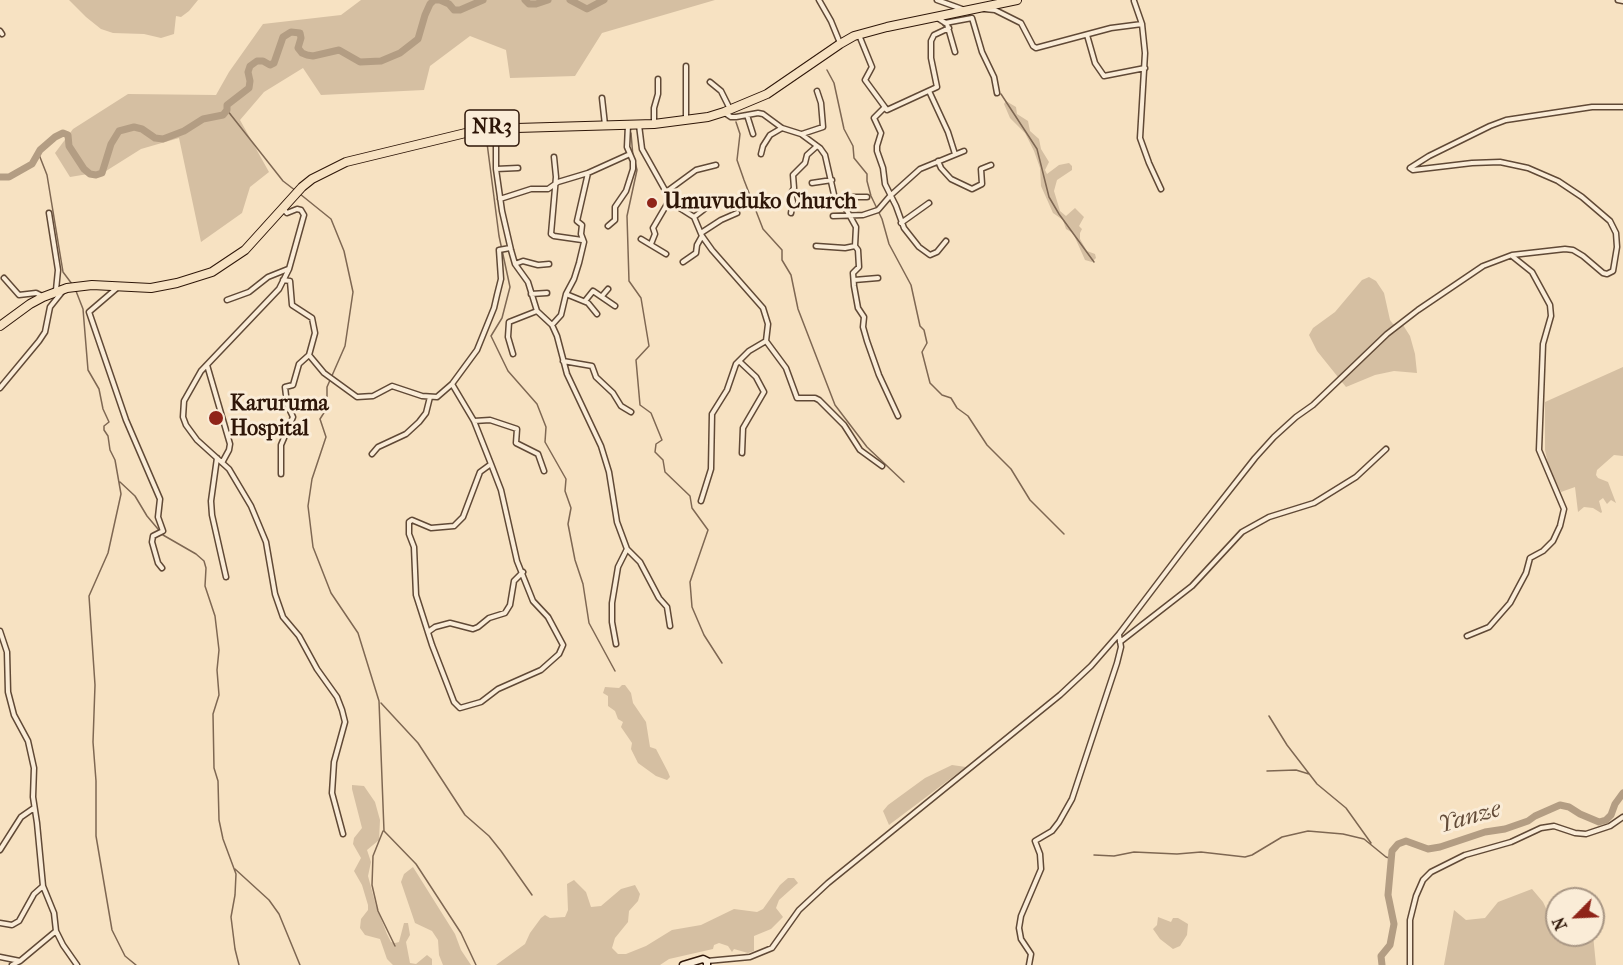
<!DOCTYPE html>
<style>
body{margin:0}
#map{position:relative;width:1623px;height:965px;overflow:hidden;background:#f7e2c2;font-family:"IM FELL French Canon",serif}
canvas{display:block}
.north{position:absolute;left:1545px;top:887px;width:60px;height:60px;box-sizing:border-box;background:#faecd7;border:2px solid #a89684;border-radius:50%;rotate:246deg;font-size:16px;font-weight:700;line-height:24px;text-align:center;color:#2e1608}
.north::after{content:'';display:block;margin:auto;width:21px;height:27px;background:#8f2418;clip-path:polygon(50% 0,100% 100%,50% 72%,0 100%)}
</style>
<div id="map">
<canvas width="1623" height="965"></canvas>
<div class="north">N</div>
</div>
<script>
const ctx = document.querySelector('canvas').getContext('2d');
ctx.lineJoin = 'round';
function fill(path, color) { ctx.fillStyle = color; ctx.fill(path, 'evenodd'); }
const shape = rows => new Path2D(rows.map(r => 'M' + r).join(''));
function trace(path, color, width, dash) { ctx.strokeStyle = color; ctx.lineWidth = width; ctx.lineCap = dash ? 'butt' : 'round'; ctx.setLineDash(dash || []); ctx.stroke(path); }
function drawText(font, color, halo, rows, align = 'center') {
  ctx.font = font + ' "IM FELL French Canon",serif'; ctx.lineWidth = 6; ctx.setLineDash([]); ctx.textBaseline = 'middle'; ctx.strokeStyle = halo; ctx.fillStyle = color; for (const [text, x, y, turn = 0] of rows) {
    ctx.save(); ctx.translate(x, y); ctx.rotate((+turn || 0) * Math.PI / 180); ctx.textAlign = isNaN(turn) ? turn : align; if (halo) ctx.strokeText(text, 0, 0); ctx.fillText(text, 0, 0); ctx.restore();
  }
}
fill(shape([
 [69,0,198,0,189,11,181,17,176,16,174,34,161,38,144,34,113,33,101,29,86,17],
 [361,0,715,0,602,33,575,76,510,78,506,50,470,36,430,66,424,90,321,95,303,68,264,92,240,120,269,172,250,187,242,213,201,242,179,138,141,149,106,171,70,177,55,153,73,129,128,94,216,95,229,72,263,24,341,15],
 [1006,101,1016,107,1017,114,1028,121,1030,131,1039,139,1041,149,1049,162,1045,170,1047,174,1059,165,1069,163,1072,166,1072,170,1057,180,1054,191,1060,211,1066,216,1075,208,1084,217,1079,226,1082,229,1080,233,1080,239,1087,251,1095,254,1096,258,1092,262,1085,260,1073,233,1066,229,1063,220,1053,213,1041,186,1040,168,1034,151,1025,133,1010,118,1004,104],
 [1369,277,1376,281,1384,293,1390,320,1393,324,1403,325,1410,336,1415,354,1417,373,1394,371,1375,375,1346,387,1317,351,1309,335,1313,328,1335,312,1362,280],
 [1623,367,1623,456,1614,455,1597,470,1596,475,1598,478,1608,482,1616,503,1611,500,1607,504,1603,498,1599,501,1602,512,1601,513,1593,508,1584,507,1578,512,1575,487,1561,492,1549,468,1545,450,1545,402],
 [622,685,625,685,631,693,633,703,646,722,650,747,656,749,668,772,670,777,667,780,656,776,638,763,631,749,632,743,621,727,623,722,618,719,615,711,608,706,608,696,603,693,605,687,619,688],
 [952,765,966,767,889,825,883,811,888,805,925,778],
 [352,785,364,786,375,802,380,820,379,840,367,850,371,862,368,876,376,906,387,934,391,942,395,943,399,942,404,923,408,923,410,935,406,942,410,963,416,964,427,955,432,959,432,965,393,965,387,959,380,939,365,935,360,928,361,919,368,910,368,905,362,885,354,871,361,858,353,844,354,838,362,828,352,789],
 [413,867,455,934,461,950,471,965,443,965,439,955,438,940,432,931,415,923,401,882,404,874],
 [788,878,794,878,798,883,779,900,776,908,783,917,771,929,754,936,754,951,748,953,734,949,732,952,728,946,719,943,714,945,713,949,669,959,660,965,496,965,525,944,530,933,541,918,545,915,550,918,565,917,568,910,567,884,574,880,586,892,591,907,601,906,621,889,635,885,640,894,638,901,629,911,628,922,615,938,612,948,618,954,626,954,646,946,672,930,701,925,734,909,757,912,763,909,780,885],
 [1532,889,1543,902,1555,927,1557,927,1557,935,1593,935,1596,965,1444,965,1454,910,1466,920,1485,918,1498,902],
 [1158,917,1171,922,1173,918,1178,918,1188,924,1187,935,1180,946,1173,949,1160,939,1153,929,1157,925]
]), '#d5bfa2');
trace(shape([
 [827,70,834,83,844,129,853,146,854,158,867,174,867,181,871,196,882,219,889,244,911,285,920,326,924,330,927,343,922,352,930,383,942,395,951,398,957,408,968,416,987,445,1011,469,1030,500,1064,534],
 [1001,94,1037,149,1049,197,1059,214,1094,262],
 [227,110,283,181,296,191],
 [736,122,740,134,737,160,744,180,763,229,782,250,782,260,791,275,798,309,835,405,867,447,904,482],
 [631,133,633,157],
 [487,143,499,236,510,287,502,318,491,336,508,371,537,404,546,427,545,442,566,479,565,491,571,508,568,524,575,560,583,584,589,623,615,671],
 [38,152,47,175,63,272,72,284],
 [635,162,637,170,627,216,629,281,641,298,649,346,636,360,640,405,651,413,662,440,656,444,655,452,663,460,665,472,690,496,692,508,708,530,690,582,692,607,704,635,722,663],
 [300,194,331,219,344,251,353,292,345,346,327,387,327,408,320,419,326,437,312,479,308,506,313,547,331,593,358,633,379,701,384,831,416,864,461,933,476,965],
 [76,291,83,309,88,370,99,389,103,409,109,422,104,426,104,430,108,436,110,450,115,460,121,494,108,553,89,596,95,685,93,742,96,781,96,836,112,930,125,956,136,965],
 [120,482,135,496,147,516,163,535,196,554,204,561,206,568,205,586,215,616,219,650,217,670,219,695,213,714,214,768,218,781,219,820,223,839,236,874,235,895,231,917,235,949,239,965],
 [381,703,418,743,465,815,489,836,501,851,532,895],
 [1269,716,1287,745,1317,784,1346,808,1371,843],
 [1267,771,1296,770,1309,774],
 [383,831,373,856,372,885,378,911,395,946],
 [1094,855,1114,856,1134,852,1177,854,1201,852,1245,857,1252,855,1282,837,1308,831,1343,834,1364,839,1386,857,1392,859],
 [235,869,269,900,279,914,300,965]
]), '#7e6752', 1.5);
trace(shape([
 [525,0,529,4,536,4,548,0],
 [570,0,587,9,604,0],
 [0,177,9,177,32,164,40,150,55,137,63,133,68,135,69,146,84,169,90,174,96,175,102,173,111,144,119,131,134,127,142,129,155,138,163,139,184,131,203,119,223,115,227,110,227,105,249,88,250,81,248,72,250,66,257,61,263,61,270,65,274,63,283,37,291,32,300,33,301,38,298,48,302,53,307,55,313,56,339,50,360,62,381,61,400,53,418,39,425,15,430,4,434,0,440,0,449,4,454,10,460,10,483,0],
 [1382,965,1381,956,1390,945,1394,924,1388,895,1392,851,1398,844,1406,841,1428,849,1440,847,1485,832,1505,829,1528,821,1535,816,1560,805,1569,807,1580,814,1599,822,1606,820,1611,815,1615,804,1623,793]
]), '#b39d83', 7);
const street = shape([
 [819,0,831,21,840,43],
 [937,0,962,9],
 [1618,0,1623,1],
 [1134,1,1142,24],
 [984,9,995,10,1021,23,1033,46,1036,48,1111,28,1142,24,1145,53,1140,138,1149,163,1161,189],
 [936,17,947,24,955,52],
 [945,23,972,18,982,52,994,77,997,93],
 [0,31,2,34],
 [859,35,872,67,865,80,887,110,937,87,931,58,931,41,934,35,949,28],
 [1087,35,1095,63,1104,76,1145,68],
 [710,82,721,91,730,109],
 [929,91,948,132,955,154],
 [602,98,605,125],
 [884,108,874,118,881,133,877,146,877,151,883,168,885,184,896,206,904,228,919,247,930,255,937,252,946,241],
 [725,113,731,117,736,117,758,113,763,114,782,128,801,134,820,148,825,155,835,199,846,209,856,227,855,246,858,250,859,267,853,273,854,286,858,308,864,317,863,327,867,341,879,375,898,416],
 [747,115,753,134],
 [686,120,686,66],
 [654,123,654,108,658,94,658,79],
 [639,125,642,149,670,199,675,205,694,217,702,236,712,250,763,308,768,324,766,341,786,368,797,398,815,398,819,400,844,425,860,450,882,466],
 [496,129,496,169,502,211,511,250,515,264,528,282,537,311,552,325,557,336,567,374,601,446,609,472,617,522,627,549,618,567,612,603,612,622,616,644],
 [802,134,823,127,821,103,817,91],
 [761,154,763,146,770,135,782,128],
 [554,157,556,177,551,234,554,236,582,240],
 [938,161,941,168,951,179,972,189,982,184,981,169,991,165],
 [496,169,518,168],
 [812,183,832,180],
 [666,192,696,170,716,165],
 [500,199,531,189,548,189,558,182,588,173,630,154],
 [283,209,287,213,297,209,301,210,304,215,289,269,279,289,201,371,184,401,183,417,186,425,197,440,229,469,251,506,266,542,275,594,283,617,299,636,317,669,337,697,342,710,345,722,334,762,332,793,343,834],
 [846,209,851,197,867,197],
 [49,213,58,270,56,290],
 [791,213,793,202,791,193,794,188,793,175,805,163,807,155,817,146],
 [833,216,863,215,878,210,890,196,920,169,964,151],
 [694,217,715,201],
 [901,223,929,203],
 [608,226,615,220,615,207,626,191,633,169,633,161,627,147,628,125],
 [701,233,721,220,737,213],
 [641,239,666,254],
 [651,244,655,234,653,228,670,199],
 [816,246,845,248,855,246],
 [683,262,696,253,697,245,702,236],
 [515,264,523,261,538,265,549,264],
 [4,278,19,295,36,293,42,296],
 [283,280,290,281,292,305,312,318,315,333,309,355,324,373,357,397,373,396,392,386,422,396,437,397,452,384,477,350,494,308,497,295,501,279,499,250,510,248],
 [854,280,878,278],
 [117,288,89,312,126,420,160,499,158,517,163,531,153,536,152,542,158,563,162,568],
 [531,294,547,293],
 [566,294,588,303,597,314],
 [602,296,608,289],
 [227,300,249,292,268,277,288,269],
 [585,301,593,291,615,306],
 [552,325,561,315,566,294,574,279,579,263,584,242,581,234,582,225,577,221,588,173],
 [513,354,508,337,509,322,537,311],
 [563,361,592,366,596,377,613,393,621,406,631,412],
 [739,361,756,377,764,392,743,428,742,453],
 [207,365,230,444,229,450,223,461],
 [452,384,474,421,491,464,501,490,517,561,533,601,548,617,563,645,559,654,541,670,498,689,481,702,460,708,454,702,432,645,416,595,414,547,409,534,409,522,412,520,431,528,454,526,463,517,480,472,491,464],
 [0,388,39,341,45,332,50,307,62,292],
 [474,421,490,420,517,429,516,443,538,454,544,471],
 [372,454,378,447,406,434,419,422,426,413,430,397],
 [217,458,211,501,212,515,226,577],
 [281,474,281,445,293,417,287,404,285,387,293,385,299,364,309,355],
 [701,501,711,469,712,414,727,390,736,364,749,351,766,341],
 [627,549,640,562,659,598,667,607,670,626],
 [0,631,7,652,8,692,14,715,28,741,34,768,33,797,37,823,43,886,34,894,19,921,12,925,0,923],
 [428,632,435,627,450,623,473,629,478,627,489,618,505,613,510,605,514,581,523,572],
 [1467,636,1489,627,1510,603,1526,573,1530,558,1543,551,1553,541,1560,526,1564,509,1539,450,1543,344,1551,316,1550,305,1532,272,1512,256],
 [1120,642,1192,586,1242,532,1269,517,1314,503,1356,477,1386,449],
 [0,850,21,817,34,808],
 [43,886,54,913,56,931,63,945,77,965],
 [0,957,20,961,56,931],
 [707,961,750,957,772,948,799,910,828,883,1060,695,1091,666,1119,634,1185,547,1255,458,1274,437,1296,417,1313,405,1387,334,1418,310,1483,266,1512,255,1565,249,1573,250,1583,256,1603,273,1607,274,1613,271,1617,247,1616,233,1610,221,1582,197,1558,181,1528,168,1500,162,1472,163,1413,170,1410,168,1429,156,1490,126,1506,120,1592,107,1623,107],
 [12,965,20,961],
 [1029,965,1031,954,1021,939,1019,928,1021,916,1041,869,1040,854,1035,841,1052,831,1059,822,1072,799,1117,663,1121,647,1119,635],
 [1410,965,1410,920,1416,896,1423,880,1431,872,1465,855,1511,842,1541,828,1554,826,1575,833,1586,834,1610,826,1623,817]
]);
const secondary = shape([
 [683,965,703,959,707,961,707,965]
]);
const highway = shape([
 [0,326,30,304,43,297,67,288,92,285,151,288,177,283,212,272,245,250,302,187,312,179,346,162,482,129,654,124,708,117,724,112,767,94,840,44,854,36,887,27,1017,0]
]);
trace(street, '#604936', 7);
trace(secondary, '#2e1608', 9);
trace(highway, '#2e1608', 10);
trace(street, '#faecd7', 4);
trace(secondary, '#faecd7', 6);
trace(highway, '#f7e2c2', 8);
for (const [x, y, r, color] of [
 [652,203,6,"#8f2418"],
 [216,418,8,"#8f2418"]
]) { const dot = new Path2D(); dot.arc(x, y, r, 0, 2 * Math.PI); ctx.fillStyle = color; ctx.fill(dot); trace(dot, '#faecd7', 2); }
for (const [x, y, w] of [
 [492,128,54]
]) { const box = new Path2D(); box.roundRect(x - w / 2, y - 18, w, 36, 4.5); ctx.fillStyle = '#faecd7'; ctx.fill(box); trace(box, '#2e1608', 1.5); }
drawText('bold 21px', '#2e1608', null, [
 ["NR3",492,128]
]);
drawText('bold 22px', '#2e1608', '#faecd7', [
 ["Umuvuduko Church",664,203],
 ["Karuruma",230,405],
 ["Hospital",230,430]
], 'left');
drawText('italic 24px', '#634c39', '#faecd7', [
 ["Yanze",1470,818,-16]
]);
</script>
